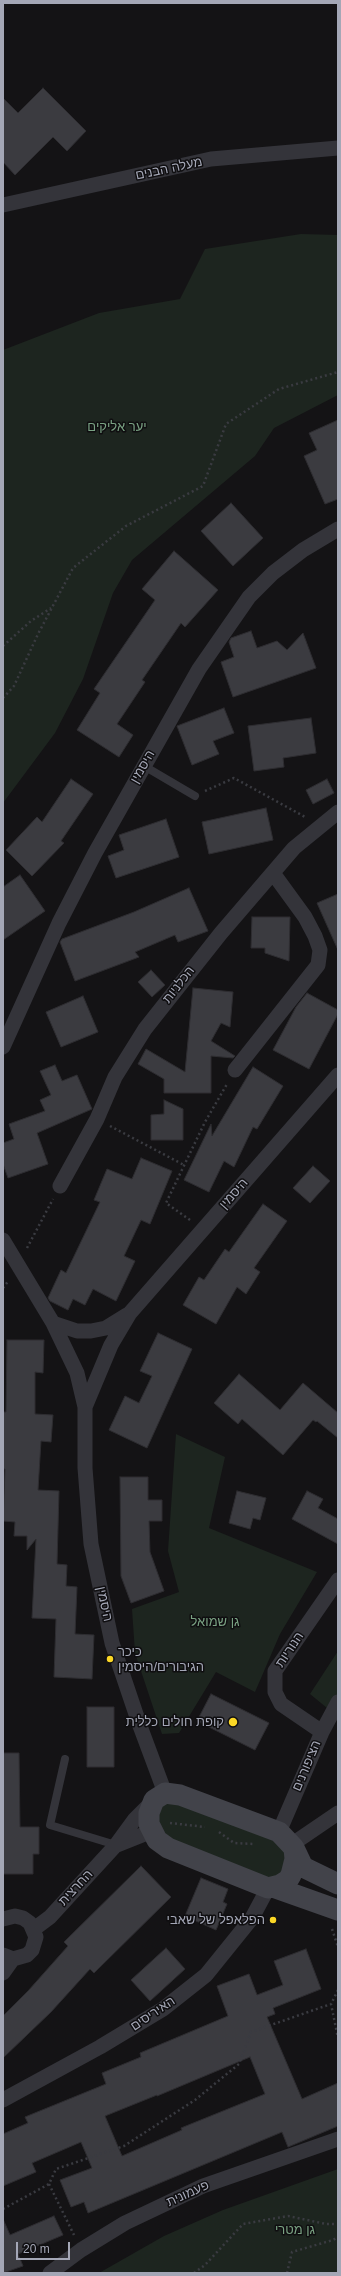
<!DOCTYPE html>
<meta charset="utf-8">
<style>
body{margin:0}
#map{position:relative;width:341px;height:2276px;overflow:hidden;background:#141315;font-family:Arial,sans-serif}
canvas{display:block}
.frame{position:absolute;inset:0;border:4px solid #a4a7b6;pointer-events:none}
.scale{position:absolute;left:16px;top:2242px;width:54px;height:18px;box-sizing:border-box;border:2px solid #a4a7b6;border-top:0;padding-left:5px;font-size:12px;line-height:14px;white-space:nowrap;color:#a4a7b6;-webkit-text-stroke:3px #0f0e10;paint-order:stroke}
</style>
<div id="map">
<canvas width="341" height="2276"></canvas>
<div class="frame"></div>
<div class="scale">20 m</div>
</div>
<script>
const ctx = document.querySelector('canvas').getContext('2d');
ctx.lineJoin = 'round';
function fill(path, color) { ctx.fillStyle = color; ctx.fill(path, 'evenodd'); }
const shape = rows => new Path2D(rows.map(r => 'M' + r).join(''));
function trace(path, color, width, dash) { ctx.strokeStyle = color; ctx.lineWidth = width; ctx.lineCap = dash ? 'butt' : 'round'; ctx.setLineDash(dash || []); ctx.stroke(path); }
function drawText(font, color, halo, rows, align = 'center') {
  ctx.font = font + ' Arial,Heebo,sans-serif'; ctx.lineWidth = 3; ctx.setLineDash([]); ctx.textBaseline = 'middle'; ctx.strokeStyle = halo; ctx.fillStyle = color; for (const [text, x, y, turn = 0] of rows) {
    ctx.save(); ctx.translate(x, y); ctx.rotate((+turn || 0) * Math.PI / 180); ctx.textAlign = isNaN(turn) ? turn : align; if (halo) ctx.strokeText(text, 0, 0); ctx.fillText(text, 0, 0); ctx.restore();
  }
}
fill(shape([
 [301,234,338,235,338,395,274,428,255,456,132,560,113,593,83,679,55,733,3,803,3,350,99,313,180,299,205,249],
 [176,1434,225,1457,209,1528,317,1572,280,1634,255,1692,216,1672,179,1733,162,1734,135,1653,132,1609,179,1592,168,1551],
 [338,1651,338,1717,310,1694],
 [167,1802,177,1804,274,1839,286,1854,282,1873,269,1879,172,1840,160,1828,158,1815,162,1806],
 [338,2169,338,2273,99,2273,164,2236,223,2210]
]), '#1d251f');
const building = shape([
 [43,88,86,131,67,151,53,137,15,175,3,162,3,98,18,113,43,88],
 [338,420,338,499,325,504,304,456,317,450,309,433,338,420],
 [231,503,263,538,233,566,201,531,231,503],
 [174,551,218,590,185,627,181,623,142,680,145,682,117,724,133,735,119,757,77,730,100,693,94,689,155,600,142,589,174,551],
 [251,631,257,648,277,641,287,650,303,633,316,668,233,697,221,662,234,657,229,642,231,638,251,631],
 [224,708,234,733,213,741,219,754,192,765,177,726,224,708],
 [311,718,316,753,283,758,284,767,254,771,248,726,311,718],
 [71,779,93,794,61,841,64,843,32,876,6,850,37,817,42,822,71,779],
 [327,779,334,793,313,804,306,790,327,779],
 [266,808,273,840,209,854,202,822,266,808],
 [166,819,179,857,116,878,108,856,124,850,119,835,166,819],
 [20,875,45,911,3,940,3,887,20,875],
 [189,888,208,931,178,942,175,935,135,952,139,957,75,981,60,942,62,939,134,912,189,888],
 [338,894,338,950,317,903,338,894],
 [252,917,290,917,289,961,265,953,265,948,251,948,252,917],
 [151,970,165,985,152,997,138,982,151,970],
 [193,988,233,992,230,1027,221,1023,211,1041,235,1056,233,1058,211,1056,211,1093,164,1093,164,1079,138,1064,146,1049,185,1072,193,988],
 [307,993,338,1010,338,1014,309,1069,273,1050,296,1007,307,993],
 [83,996,98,1032,61,1047,46,1012,83,996],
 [55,1065,62,1081,77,1075,92,1109,37,1133,48,1164,8,1178,3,1164,3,1143,14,1139,9,1124,45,1111,40,1100,51,1095,40,1071,55,1065],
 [253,1067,283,1086,257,1129,253,1127,234,1167,224,1161,209,1192,184,1180,211,1124,212,1136,253,1067],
 [164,1100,183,1109,183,1140,151,1140,151,1115,164,1114,164,1100],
 [141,1158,172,1171,150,1224,141,1220,124,1256,135,1261,116,1301,93,1289,85,1305,73,1299,68,1310,50,1301,48,1298,61,1270,66,1273,100,1202,94,1200,107,1169,132,1179,141,1158],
 [313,1166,330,1181,310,1203,293,1188,313,1166],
 [263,1204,287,1221,254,1268,260,1272,246,1294,237,1287,216,1324,183,1305,199,1277,204,1280,225,1249,229,1252,263,1204],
 [158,1333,192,1349,147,1448,109,1430,125,1396,139,1403,152,1376,140,1371,158,1333],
 [7,1340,44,1340,43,1373,35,1372,35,1414,53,1415,51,1442,41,1441,38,1490,59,1491,57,1564,67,1565,66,1586,77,1587,75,1634,94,1635,92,1679,54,1677,56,1619,32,1618,36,1539,27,1550,27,1536,14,1536,15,1522,3,1521,5,1469,3,1469,3,1412,6,1412,7,1340],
 [239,1374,280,1410,303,1383,338,1413,338,1438,317,1421,316,1422,313,1420,283,1455,242,1419,238,1424,214,1403,239,1374],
 [120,1477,148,1477,148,1500,162,1500,162,1521,149,1521,150,1552,164,1591,131,1603,121,1576,120,1477],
 [237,1491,266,1498,260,1520,253,1518,250,1529,229,1523,237,1491],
 [307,1491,323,1499,318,1508,338,1519,338,1544,292,1519,307,1491],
 [211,1694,269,1723,255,1750,197,1721,211,1694],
 [87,1707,114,1707,114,1767,87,1767,87,1707],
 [3,1753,19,1753,20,1827,39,1827,39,1854,33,1854,33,1874,3,1874,3,1753],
 [141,1866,171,1897,94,1973,90,1969,51,2012,3,2058,3,2016,28,1991,68,1946,64,1942,141,1866],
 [201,1878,228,1889,223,1902,227,1904,216,1930,185,1916,201,1878],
 [166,1948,185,1969,150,2001,131,1980,166,1948],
 [306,1949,321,1989,273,2008,275,2014,267,2017,302,2099,338,2083,338,2126,288,2147,282,2132,88,2213,84,2202,71,2207,60,2180,92,2168,81,2142,32,2163,36,2172,3,2186,3,2134,28,2123,25,2117,106,2084,102,2073,141,2057,140,2053,228,2016,217,1986,249,1974,257,1995,283,1985,274,1961,306,1949],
 [250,2057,265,2094,181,2128,182,2130,122,2156,105,2116,157,2095,157,2096,250,2057],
 [54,2216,63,2235,18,2254,23,2266,3,2273,3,2219,10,2235,54,2216]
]);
fill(building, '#3b3b40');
trace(building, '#2e2d31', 1);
trace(shape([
 [3,646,31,621,51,608],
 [3,698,14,686,38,634,73,568,126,526,203,486,226,424,279,389,338,372],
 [205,791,234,778,307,818],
 [110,1126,184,1165],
 [190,1220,166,1203,205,1122,227,1084],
 [27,1248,53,1199],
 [3,1288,9,1280],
 [170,1823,205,1827],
 [219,1832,234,1843,254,1844],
 [332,1929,338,1947],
 [338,1990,331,2004,338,2038],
 [49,2184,74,2235],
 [3,2209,49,2184,56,2169,124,2146,195,2100,239,2064,251,2032,331,2004],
 [194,2273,205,2265,243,2224,288,2216,326,2224,338,2224],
 [287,2273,292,2252,333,2240,338,2237]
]), '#3a3b41', 2.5, [2, 3]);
trace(shape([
 [144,766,195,796],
 [65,1759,50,1825,116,1845]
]), '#34343a', 8);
trace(shape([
 [3,205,211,159,338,148],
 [3,1047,59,923,95,853,199,669,249,597,273,573,303,550,338,529],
 [235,1070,318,965,320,950,315,936,305,917,273,873],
 [60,1186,97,1119,115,1077,145,1029,221,933,294,848,338,812],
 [3,1240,53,1323,77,1373,85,1407,85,1468,91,1544,112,1643,140,1726,165,1793],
 [53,1323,77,1331,91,1331,106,1328,127,1315],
 [85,1407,111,1345,130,1313,338,1075],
 [322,1732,281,1704,275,1692,275,1671,338,1580],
 [279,1832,322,1732,338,1702],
 [117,1845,147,1833,160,1843],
 [291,1845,338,1813],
 [3,1919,15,1916,23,1918,30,1923,36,1937,32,1950,27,1955,13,1959,3,1955],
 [34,1929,50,1917,116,1845,135,1819,153,1801],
 [3,1973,13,1959],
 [3,2100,100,2047,163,2009,206,1975,252,1918,268,1888],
 [50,2273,81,2250,125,2223,203,2186,338,2139]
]), '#34343a', 15);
trace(shape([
 [165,1793,180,1795,279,1832,294,1848,295,1859,291,1875,288,1880,280,1885,268,1888,168,1848,157,1840,149,1824,149,1813,154,1800,165,1793],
 [294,1848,303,1867,338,1884],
 [273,1887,338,1910]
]), '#42434a', 21);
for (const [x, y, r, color] of [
 [110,1659,4,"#fbd726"],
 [233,1722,5,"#fbd726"],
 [273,1920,4,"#fbd726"]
]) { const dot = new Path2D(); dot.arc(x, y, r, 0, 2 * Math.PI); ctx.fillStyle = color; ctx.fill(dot); trace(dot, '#0f0e10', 1.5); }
drawText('13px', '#a4a7b6', '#0f0e10', [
 ["מעלה הבנים",169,169,-12],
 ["היסמין",143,767,-60],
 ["הכלניות",179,985,-52],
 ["היסמין",234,1194,-49],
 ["היסמין",104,1604,78],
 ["הנוריות",290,1650,-56],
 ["הציפורנים",307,1766,-67],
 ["החרצית",76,1888,-47],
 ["האיריסים",153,2014,-34],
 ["פעמונית",188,2194,-24]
]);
drawText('13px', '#7aa283', '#0f0e10', [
 ["יער אליקים",117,427],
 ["גן שמואל",215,1622],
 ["גן מטרי",295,2230]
]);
drawText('13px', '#a4a7b6', '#0f0e10', [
 ["כיכר",118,1652,"left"],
 ["הגיבורים/היסמין",118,1667,"left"],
 ["קופת חולים כללית",224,1722],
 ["הפלאפל של שאבי",265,1920]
], 'right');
</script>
